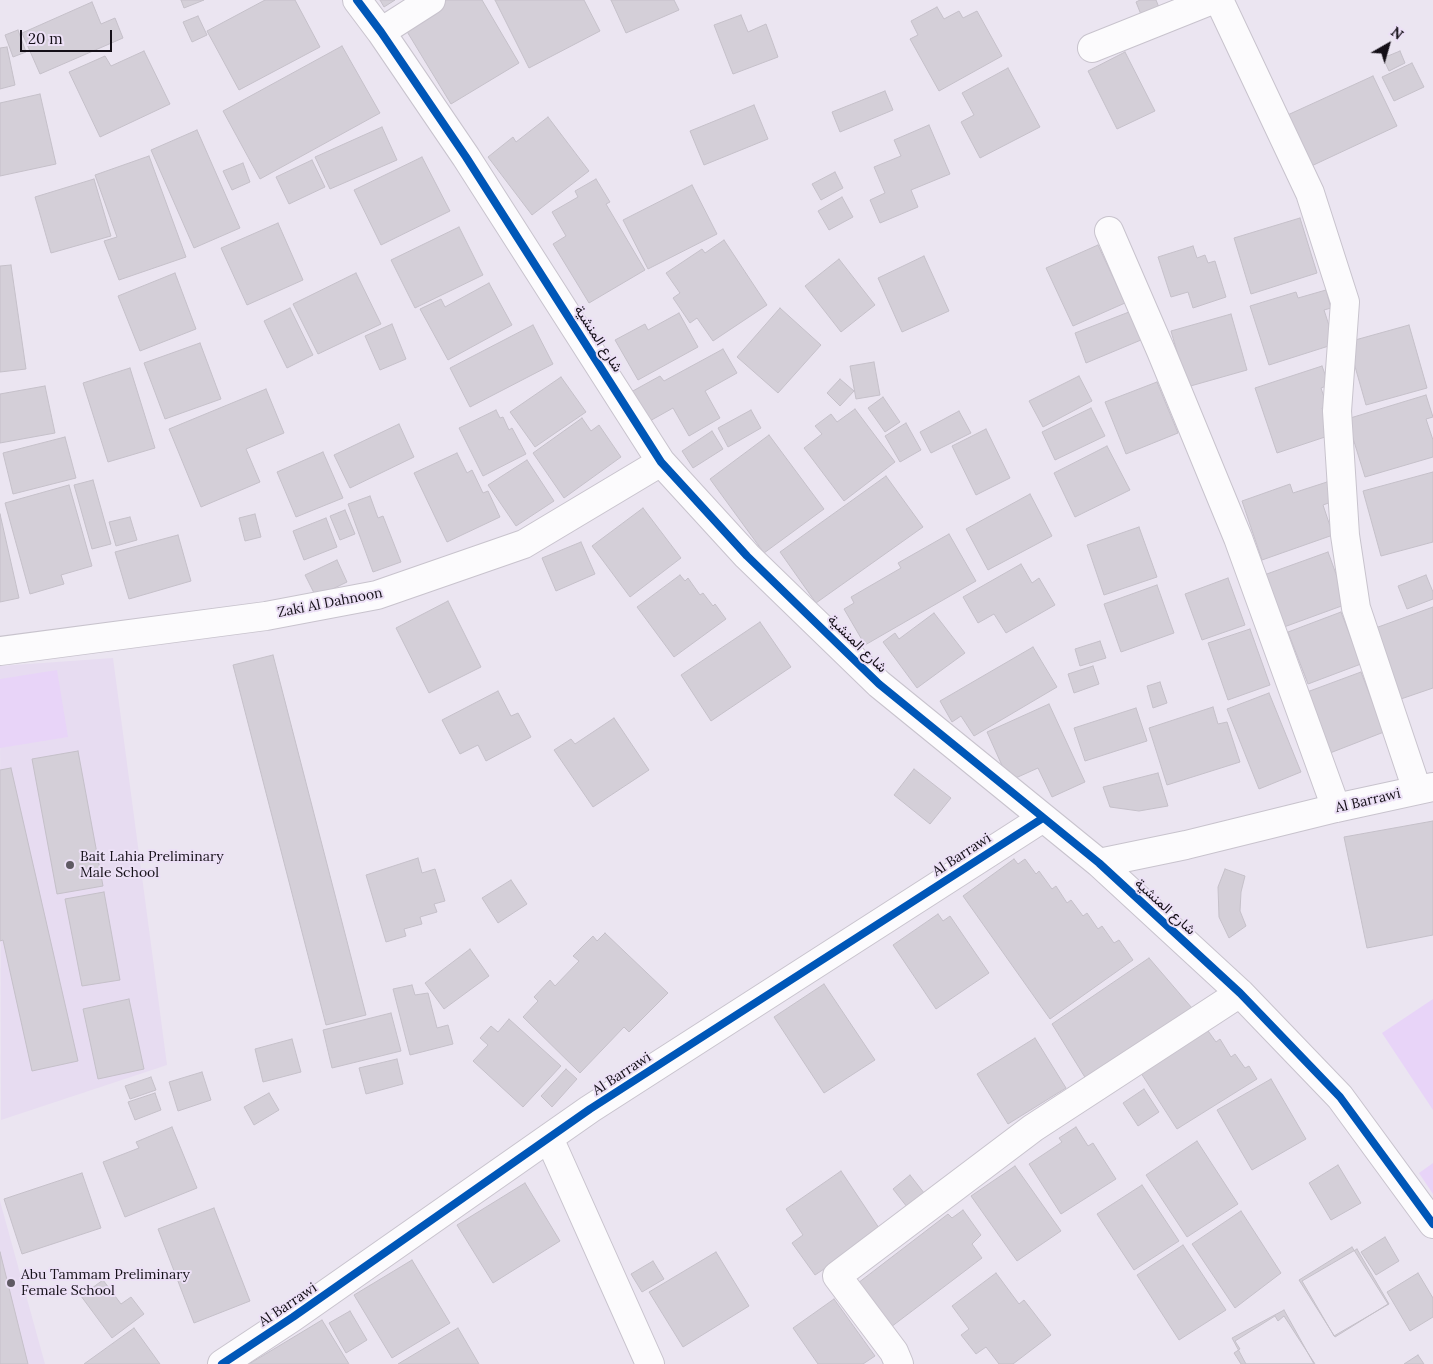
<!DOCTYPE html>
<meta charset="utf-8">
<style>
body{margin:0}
#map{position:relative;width:1433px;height:1364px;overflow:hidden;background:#ebe5f1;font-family:Lora,serif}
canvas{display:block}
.north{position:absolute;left:1363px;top:20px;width:50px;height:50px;-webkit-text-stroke:4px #ece0f6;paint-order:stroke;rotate:38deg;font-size:14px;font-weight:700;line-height:20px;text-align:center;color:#140f17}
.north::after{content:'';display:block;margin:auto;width:18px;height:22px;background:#140f17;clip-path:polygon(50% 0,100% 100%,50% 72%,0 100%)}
.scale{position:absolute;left:20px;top:30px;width:92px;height:22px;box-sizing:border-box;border:2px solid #140f17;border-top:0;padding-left:6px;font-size:15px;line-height:18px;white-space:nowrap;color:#140f17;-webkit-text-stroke:4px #ece0f6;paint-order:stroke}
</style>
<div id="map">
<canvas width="1433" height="1364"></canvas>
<div class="north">N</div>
<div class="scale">20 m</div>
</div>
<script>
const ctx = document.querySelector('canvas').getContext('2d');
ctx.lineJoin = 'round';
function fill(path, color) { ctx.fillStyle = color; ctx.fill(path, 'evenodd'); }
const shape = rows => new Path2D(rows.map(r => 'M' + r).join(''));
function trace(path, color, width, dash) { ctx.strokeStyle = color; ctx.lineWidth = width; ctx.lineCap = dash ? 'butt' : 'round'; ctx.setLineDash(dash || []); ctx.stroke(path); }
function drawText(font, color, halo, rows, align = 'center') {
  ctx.font = font + ' Lora,Vazirmatn,serif'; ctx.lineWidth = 4; ctx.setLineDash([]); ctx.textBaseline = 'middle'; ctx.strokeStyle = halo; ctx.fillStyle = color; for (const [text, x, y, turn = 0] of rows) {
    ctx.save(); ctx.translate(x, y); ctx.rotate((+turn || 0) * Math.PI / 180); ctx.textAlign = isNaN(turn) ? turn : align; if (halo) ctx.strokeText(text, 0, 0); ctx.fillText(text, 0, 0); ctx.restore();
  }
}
fill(shape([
 [113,658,167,1065,1,1120,0,666],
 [0,1201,45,1364,0,1364]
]), '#e7dcf1');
fill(shape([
 [57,670,68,737,0,748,0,679],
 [1433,999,1433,1110,1382,1033],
 [1433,1163,1433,1194,1419,1173]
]), '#e8d4f8');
const building = shape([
 [181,0,204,0,184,8,181,0],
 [265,0,295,0,320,47,239,90,207,31,265,0],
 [380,0,395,0,384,7,380,0],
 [445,0,482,0,519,63,451,104,403,25,445,0],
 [495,0,584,0,600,31,529,68,495,0],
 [611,0,674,0,679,10,626,33,611,0],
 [1140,0,1156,0,1160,10,1142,17,1136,2,1140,0],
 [92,2,101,24,115,18,123,38,40,74,22,33,92,2],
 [937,7,944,19,959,11,963,18,977,11,1002,56,939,91,910,39,918,35,911,21,937,7],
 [741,15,748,32,766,24,778,57,733,74,714,25,741,15],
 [198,16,207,35,192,42,183,22,198,16],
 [18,30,26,52,13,57,5,35,18,30],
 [342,46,380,113,260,179,223,111,342,46],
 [7,47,15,85,0,89,0,48,7,47],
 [144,51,170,104,100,137,69,72,105,56,111,66,144,51],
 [1400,51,1405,63,1389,71,1383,58,1400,51],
 [1125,52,1155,111,1117,129,1088,71,1125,52],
 [1412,63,1424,87,1394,101,1382,77,1412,63],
 [1008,68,1040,127,980,158,961,122,974,115,962,93,1008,68],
 [1373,76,1397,126,1305,169,1281,118,1373,76],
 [885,91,893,110,840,132,832,112,885,91],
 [40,94,56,164,0,176,0,103,40,94],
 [754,105,768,139,704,165,690,131,754,105],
 [548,117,589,171,532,215,488,157,513,137,516,142,548,117],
 [929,125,950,174,911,190,918,207,880,223,870,200,885,193,874,167,901,156,894,140,929,125],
 [382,127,397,160,330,189,315,157,382,127],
 [197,130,240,228,194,248,151,150,197,130],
 [149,156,186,257,119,280,104,241,117,237,95,175,149,156],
 [422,157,450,211,381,245,354,190,422,157],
 [312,160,325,187,289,204,276,177,312,160],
 [243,163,250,182,232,190,223,171,243,163],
 [835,172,843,188,821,200,812,184,835,172],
 [94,179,111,236,51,253,35,197,94,179],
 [596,179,610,202,606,204,645,270,589,303,553,244,566,236,552,212,578,197,575,191,596,179],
 [692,185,717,234,648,269,623,220,692,185],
 [842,197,853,217,829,230,818,211,842,197],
 [1300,218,1317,273,1251,294,1234,238,1300,218],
 [278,223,303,280,247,305,221,248,278,223],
 [459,227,483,275,415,308,391,260,459,227],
 [724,240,767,305,713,341,697,318,690,323,673,298,680,293,666,273,702,249,705,253,724,240],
 [1098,245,1125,303,1073,326,1046,268,1098,245],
 [1193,246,1197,258,1205,255,1208,263,1215,261,1226,297,1193,308,1188,292,1171,297,1158,257,1193,246],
 [924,256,949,311,902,332,878,278,924,256],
 [839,259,875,305,841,332,805,286,839,259],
 [11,265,26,369,0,372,0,266,11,265],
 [175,273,196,329,140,351,118,296,175,273],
 [356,273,381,324,318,354,293,304,356,273],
 [489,283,512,325,448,360,420,309,441,299,445,307,489,283],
 [1326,290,1331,308,1324,310,1335,344,1269,365,1250,306,1296,292,1298,298,1326,290],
 [290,308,313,355,287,368,264,321,290,308],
 [780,308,821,345,778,393,737,357,780,308],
 [1129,312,1141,340,1086,363,1075,333,1129,312],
 [679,313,698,347,638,380,615,340,645,324,648,330,679,313],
 [1231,314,1247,370,1187,387,1171,331,1231,314],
 [392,324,406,359,380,370,365,336,392,324],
 [533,325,553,364,470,407,450,368,533,325],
 [1409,325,1427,388,1366,405,1348,342,1409,325],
 [200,343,221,399,165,419,144,363,200,343],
 [723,349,737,373,705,391,720,418,689,436,673,408,648,422,631,392,660,376,664,381,723,349],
 [874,362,880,395,856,399,850,366,874,362],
 [1322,366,1329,385,1321,388,1327,406,1322,408,1331,435,1277,453,1255,388,1322,366],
 [130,368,155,448,108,462,83,383,130,368],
 [1079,376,1092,401,1043,427,1029,401,1079,376],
 [561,377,586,412,535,447,510,412,561,377],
 [840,379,854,391,840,406,827,393,840,379],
 [1157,382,1178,433,1126,454,1105,402,1157,382],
 [45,386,55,433,0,443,0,394,45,386],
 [266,389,284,433,246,449,260,482,201,507,169,429,266,389],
 [1426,395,1433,417,1426,419,1433,440,1433,457,1365,477,1347,419,1426,395],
 [883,397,900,422,885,432,868,408,883,397],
 [1091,408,1105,436,1055,460,1042,432,1091,408],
 [855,409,895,462,844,501,804,448,822,434,815,426,831,414,837,422,855,409],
 [496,410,500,418,503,417,509,430,512,428,526,454,483,476,459,428,496,410],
 [751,410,761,428,728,447,718,428,751,410],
 [959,411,971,433,931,453,920,432,959,411],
 [582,418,591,431,599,425,621,457,564,498,533,453,582,418],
 [906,423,921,450,900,462,885,436,906,423],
 [399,424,414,457,350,488,334,455,399,424],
 [986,429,1010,478,976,495,952,446,986,429],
 [712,431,723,449,693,468,682,451,712,431],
 [769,435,824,509,764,553,710,479,769,435],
 [65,437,76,478,13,494,3,453,65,437],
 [1107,446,1130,490,1075,517,1054,473,1107,446],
 [323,452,343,498,296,517,277,472,323,452],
 [457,453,467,473,472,470,483,493,488,491,500,517,447,542,414,473,457,453],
 [527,460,554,501,516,526,488,485,527,460],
 [1433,472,1433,542,1381,556,1363,491,1433,472],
 [886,476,923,527,816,603,780,552,886,476],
 [93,480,111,544,92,549,74,485,93,480],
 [1327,482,1334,501,1323,505,1333,535,1262,560,1242,501,1290,484,1293,493,1327,482],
 [69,485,92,566,61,575,64,584,30,594,5,503,69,485],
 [1030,494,1052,536,988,570,966,529,1030,494],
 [370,496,378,518,383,516,401,562,373,572,348,504,370,496],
 [643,508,681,558,630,597,592,546,643,508],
 [345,510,355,534,340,540,330,516,345,510],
 [0,514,19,598,0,602,0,514],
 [255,514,261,537,245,541,239,518,255,514],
 [130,517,137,540,116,546,109,522,130,517],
 [326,518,337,547,304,560,293,531,326,518],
 [1139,527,1157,577,1104,595,1087,545,1139,527],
 [949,534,976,581,865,645,844,609,854,603,851,597,901,568,898,563,949,534],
 [178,535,191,581,129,599,115,552,178,535],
 [581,542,595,574,556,591,542,558,581,542],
 [1328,552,1347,604,1284,627,1264,575,1328,552],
 [337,560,347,582,316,597,305,575,337,560],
 [1021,564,1032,583,1039,578,1055,605,1006,633,994,614,978,623,963,597,1021,564],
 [680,575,685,581,688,578,700,595,703,593,713,606,715,604,726,619,674,657,637,607,680,575],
 [1426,575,1433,592,1433,599,1407,609,1398,586,1426,575],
 [1228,578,1245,625,1202,640,1185,594,1228,578],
 [1157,585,1174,633,1121,652,1104,604,1157,585],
 [448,601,481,667,429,693,396,628,448,601],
 [1433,607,1433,688,1395,701,1370,630,1433,607],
 [1341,612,1361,664,1308,684,1288,632,1341,612],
 [934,613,965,653,917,688,883,642,895,633,899,639,934,613],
 [760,622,791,667,711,721,681,675,760,622],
 [1250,629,1270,685,1228,700,1208,643,1250,629],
 [1100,641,1106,658,1080,666,1075,649,1100,641],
 [1033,647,1057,687,974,736,961,716,952,722,940,701,1033,647],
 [273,655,366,1015,326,1025,233,665,273,655],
 [1093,666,1099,684,1074,693,1068,674,1093,666],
 [1361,672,1384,732,1330,753,1307,692,1361,672],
 [1160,682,1167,703,1153,708,1147,686,1160,682],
 [498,691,511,716,518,713,531,737,486,761,478,745,460,754,442,720,498,691],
 [1269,693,1301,772,1259,789,1227,709,1269,693],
 [1049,704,1085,782,1052,797,1038,768,1009,781,987,732,1049,704],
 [1213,707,1218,724,1227,722,1240,762,1167,785,1149,728,1213,707],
 [1136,708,1147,741,1085,761,1074,728,1136,708],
 [614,718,649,770,593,807,554,750,571,739,575,744,614,718],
 [78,751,103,886,57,894,32,759,78,751],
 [11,768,78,1061,32,1071,3,940,0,941,0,770,11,768],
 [914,769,951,798,930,824,894,795,914,769],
 [1158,773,1168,806,1139,811,1110,807,1103,787,1158,773],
 [1433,821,1433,935,1367,948,1344,837,1433,821],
 [418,858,422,873,435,869,445,901,434,904,437,912,420,917,422,924,404,929,406,936,386,942,366,875,418,858],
 [1014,859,1018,864,1025,859,1036,874,1039,871,1052,889,1056,886,1067,903,1071,900,1083,916,1087,913,1098,929,1102,926,1114,943,1119,940,1133,960,1050,1019,963,896,1014,859],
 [1225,869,1245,876,1241,892,1240,911,1246,926,1229,938,1219,917,1218,887,1225,869],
 [511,880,527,904,498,923,482,898,511,880],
 [104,892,120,980,82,986,65,899,104,892],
 [938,914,943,921,950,916,989,973,936,1009,893,945,938,914],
 [605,933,668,993,629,1032,624,1027,580,1073,523,1017,538,1001,534,997,550,980,555,986,579,961,573,956,593,936,597,941,605,933],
 [470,949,489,976,444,1009,425,983,470,949],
 [1149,958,1192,1008,1086,1079,1052,1024,1149,958],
 [824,984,875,1060,824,1093,774,1017,824,984],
 [412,985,415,995,428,993,437,1028,448,1025,453,1044,410,1055,393,989,412,985],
 [129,999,144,1069,98,1079,83,1009,129,999],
 [391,1013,401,1051,332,1068,323,1030,391,1013],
 [509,1019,561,1066,523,1107,473,1061,488,1045,480,1038,491,1026,498,1032,509,1019],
 [1206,1028,1216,1042,1220,1039,1231,1057,1235,1054,1245,1068,1249,1066,1257,1079,1177,1129,1139,1070,1206,1028],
 [1035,1038,1066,1088,1008,1124,977,1074,1035,1038],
 [292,1039,301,1072,263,1082,255,1049,292,1039],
 [397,1059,403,1084,366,1094,359,1068,397,1059],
 [566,1069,577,1079,552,1107,541,1096,566,1069],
 [202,1072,211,1100,178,1111,169,1082,202,1072],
 [151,1077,156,1090,130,1099,125,1086,151,1077],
 [1271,1079,1306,1139,1252,1170,1217,1110,1271,1079],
 [1144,1089,1159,1112,1138,1126,1123,1103,1144,1089],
 [155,1093,161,1110,135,1120,128,1102,155,1093],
 [269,1093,279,1110,254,1125,244,1107,269,1093],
 [172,1127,197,1188,125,1217,103,1162,139,1148,136,1142,172,1127],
 [1076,1127,1088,1146,1093,1143,1116,1179,1061,1214,1029,1164,1062,1142,1059,1138,1076,1127],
 [1197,1141,1238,1204,1187,1237,1146,1175,1197,1141],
 [1338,1165,1361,1203,1331,1220,1309,1183,1338,1165],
 [1015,1166,1061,1231,1017,1261,971,1196,1015,1166],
 [841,1171,881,1231,815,1275,792,1243,803,1235,786,1209,841,1171],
 [82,1173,101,1228,22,1254,4,1199,82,1173],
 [910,1175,928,1198,911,1212,893,1189,910,1175],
 [525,1183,560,1241,493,1283,457,1225,525,1183],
 [1142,1185,1179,1241,1134,1270,1097,1214,1142,1185],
 [214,1208,250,1301,194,1323,158,1229,214,1208],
 [963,1210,981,1235,972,1244,982,1258,891,1327,858,1283,948,1214,952,1218,963,1210],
 [1241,1211,1281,1273,1235,1308,1192,1244,1241,1211],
 [1385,1237,1399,1261,1376,1275,1361,1252,1385,1237],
 [1183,1245,1226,1310,1179,1340,1137,1275,1183,1245],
 [1352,1247,1388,1304,1335,1337,1299,1280,1352,1247],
 [1357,1249,1389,1304,1334,1336,1302,1281,1357,1249],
 [0,1252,28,1364,0,1364,0,1252],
 [716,1252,749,1306,683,1347,649,1292,716,1252],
 [412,1260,450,1323,392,1358,354,1295,412,1260],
 [653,1261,664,1279,642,1292,631,1274,653,1261],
 [996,1273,1019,1304,1024,1300,1051,1335,1013,1364,999,1364,986,1347,976,1354,961,1335,969,1329,952,1306,996,1273],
 [1418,1273,1433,1298,1433,1317,1410,1331,1387,1292,1418,1273],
 [103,1280,121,1304,131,1297,144,1314,112,1338,81,1296,103,1280],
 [834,1299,875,1356,863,1364,818,1364,793,1328,834,1299],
 [1284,1310,1314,1364,1246,1364,1232,1338,1284,1310],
 [350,1311,367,1340,346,1353,329,1323,350,1311],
 [1275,1316,1278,1321,1284,1316,1315,1364,1241,1364,1234,1353,1240,1349,1235,1341,1275,1316],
 [322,1320,349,1364,249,1364,322,1320],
 [134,1328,160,1364,84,1364,134,1328],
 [458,1328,479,1364,398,1364,458,1328],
 [1418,1355,1424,1364,1404,1364,1418,1355]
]);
fill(building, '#d4cfd8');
trace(building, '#c5c0c9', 1);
const minor = shape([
 [357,0,381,32,466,157,661,462,747,556,879,684,1099,863,1240,993,1340,1097,1433,1224],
 [1219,0,1310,193,1345,302,1337,411,1345,535,1356,608,1417,790],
 [381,32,431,0],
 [1092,48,1212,0],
 [1109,231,1161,351,1238,538,1336,808],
 [0,651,266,616,377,595,524,544,661,462],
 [1099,863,1186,845,1336,808,1433,787],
 [549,1138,650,1364],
 [222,1364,293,1317,590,1109,1043,818],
 [899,1364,894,1352,837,1276,1033,1128,1240,993]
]);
trace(minor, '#c8c3cd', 30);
trace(minor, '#fcfbfd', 28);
trace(shape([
 [357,0,381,32,466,157,661,462,747,556,879,684,1099,863,1240,993,1340,1097,1433,1224],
 [222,1364,293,1317,590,1109,1043,818]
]), '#0057b8', 8);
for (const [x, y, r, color] of [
 [70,865,5,"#5f5a63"],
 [11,1283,5,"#5f5a63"]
]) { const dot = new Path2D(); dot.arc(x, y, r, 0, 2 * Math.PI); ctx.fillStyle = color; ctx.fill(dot); trace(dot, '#ece0f6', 2); }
drawText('14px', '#140f17', '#ece0f6', [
 ["شارع المنشية",598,339,57],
 ["Zaki Al Dahnoon",330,603,-11],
 ["شارع المنشية",857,644,44],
 ["Al Barrawi",1368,801,-13],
 ["Al Barrawi",962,855,-33],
 ["شارع المنشية",1165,907,42],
 ["Al Barrawi",622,1074,-33],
 ["Al Barrawi",288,1305,-34]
]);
drawText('14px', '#140f17', '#ece0f6', [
 ["Bait Lahia Preliminary",80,857],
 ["Male School",80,873],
 ["Abu Tammam Preliminary",21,1275],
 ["Female School",21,1291]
], 'left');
</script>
